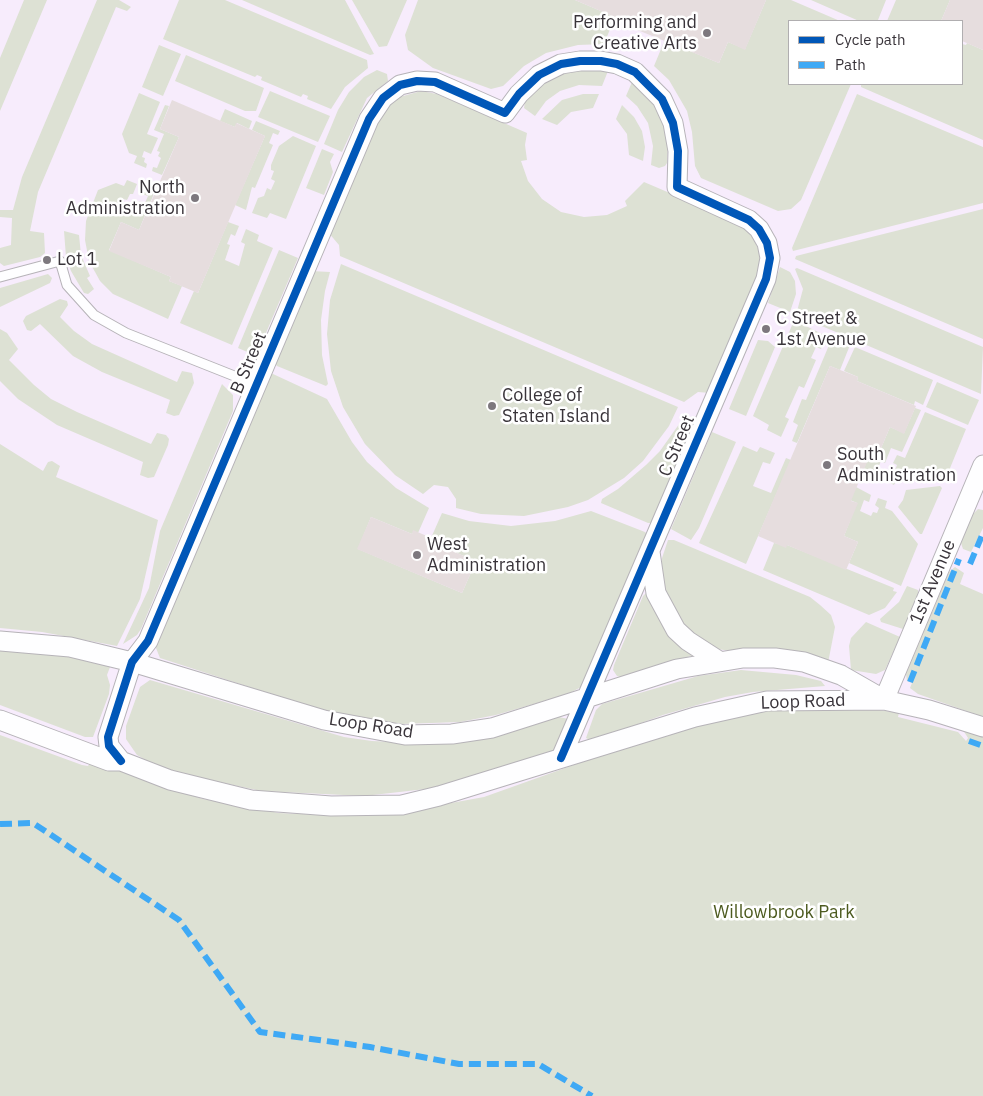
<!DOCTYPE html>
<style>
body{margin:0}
#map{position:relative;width:983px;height:1096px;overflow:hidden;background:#faf6fc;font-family:"IBM Plex Sans",sans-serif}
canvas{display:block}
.legend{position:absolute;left:788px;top:20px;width:175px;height:65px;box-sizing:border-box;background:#fff;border:1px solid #b0aeb0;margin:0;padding:6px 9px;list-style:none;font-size:15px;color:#39343a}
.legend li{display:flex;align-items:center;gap:10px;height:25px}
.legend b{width:25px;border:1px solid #b0aeb0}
</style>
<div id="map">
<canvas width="983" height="1096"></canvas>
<ul class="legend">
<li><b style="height:6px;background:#0057b8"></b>Cycle path</li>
<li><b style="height:6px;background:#3fa9f5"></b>Path</li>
</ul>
</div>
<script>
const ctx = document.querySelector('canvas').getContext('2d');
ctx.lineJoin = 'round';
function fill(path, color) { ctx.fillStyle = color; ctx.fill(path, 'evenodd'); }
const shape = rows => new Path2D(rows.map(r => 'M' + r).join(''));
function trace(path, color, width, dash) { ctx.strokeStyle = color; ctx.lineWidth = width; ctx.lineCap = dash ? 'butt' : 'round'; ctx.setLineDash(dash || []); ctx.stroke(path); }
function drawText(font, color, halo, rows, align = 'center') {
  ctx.font = font + ' "IBM Plex Sans",sans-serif'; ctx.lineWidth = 5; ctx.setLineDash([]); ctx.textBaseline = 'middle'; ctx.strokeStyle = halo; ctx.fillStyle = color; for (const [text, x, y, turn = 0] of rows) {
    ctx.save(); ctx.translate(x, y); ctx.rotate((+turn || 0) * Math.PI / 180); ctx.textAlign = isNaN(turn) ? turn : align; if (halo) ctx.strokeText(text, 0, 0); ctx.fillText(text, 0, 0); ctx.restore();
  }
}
fill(shape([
 [0,0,983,0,983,762,519,812,312,840,0,752],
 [789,21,962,21,962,84,789,84]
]), '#f7ecfc');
fill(shape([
 [24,0,47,0,0,111,0,58],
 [97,0,119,0,131,7,127,11,116,7,38,192,30,231,44,233,45,253,40,257,4,266,0,263,0,248,11,245,12,218,0,217,0,210,13,210,22,177],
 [179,0,225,0,367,60,368,68,345,87,331,109,307,99,308,96,303,94,301,97,261,80,262,77,257,75,255,77,163,39],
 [242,0,345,0,374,54,370,55],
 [352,0,407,0,387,46,379,47],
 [418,0,575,0,615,17,604,44,578,45,546,53,524,66,503,86,491,89,433,68,408,50,405,35],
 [766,0,791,0,840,21,789,21,789,84,851,84,801,200,791,209,778,211,701,178,695,166,692,132,687,111,669,80,654,66,666,37,668,42,719,63,728,42,745,49],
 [811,0,886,0,878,20,859,21],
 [896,0,950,0,941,21,887,21],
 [967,43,983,50,983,140,861,87,861,84,962,84,962,44,966,45],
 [159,45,181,54,163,96,142,87],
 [186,55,264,88,256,111,245,111,175,81],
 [377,70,387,74,388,81,367,98,342,152,324,144,338,110,349,92,364,77],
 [577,70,608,71,602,86,579,85,560,91,546,101,535,116,524,108,525,101,546,82,556,76],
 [632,82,654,104,665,127,668,146,667,163,665,166,659,168,651,165,653,146,648,123,637,106,626,96],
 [270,91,330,116,318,142,258,117],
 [421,91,437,94,527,133,525,145,527,160,521,161,528,181,542,199,561,212,584,217,607,215,627,206,625,201,644,182,726,217,742,225,752,235,760,253,760,270,710,393,698,392,684,402,340,256,339,245,328,232,373,124,396,98],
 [139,93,160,102,147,134,158,138,151,154,144,151,142,157,145,158,144,162,147,164,146,168,134,163,137,156,129,153,122,134],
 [583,94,599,94,593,108,571,112,557,125,542,119,562,100],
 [857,94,983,147,983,203,793,251,792,248],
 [165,105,169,106,160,129,179,137,162,175,152,171,153,167,157,168,161,158,158,156,160,152,157,151,164,134,154,130],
 [622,105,634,117,642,131,645,147,643,161,629,155,627,134,616,119],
 [225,109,252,121,249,129,237,123,235,127,220,121],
 [256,121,280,131,278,135,273,133,269,143,273,145,255,188,252,187,246,210,235,205,265,136,252,130],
 [293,136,316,146,286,219,270,213,267,218,252,213,258,198,264,196,267,188,271,190,275,181,271,179,274,171,271,170,271,165,279,146],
 [322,149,334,154,330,162,333,172,324,195,306,188],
 [127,180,137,184,133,194,130,194,127,200,123,199,120,206,130,211,132,207,136,208,139,201,145,203,148,196,142,194,145,187,155,191,139,230,121,222,109,250,171,277,169,281,182,286,168,319,113,294,100,281,89,261,85,240,86,221,98,190,116,183,124,186],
 [983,209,983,339,795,259,796,256],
 [228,222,239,226,235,236,231,234,227,244,230,245,225,260,239,266,245,244,241,242,246,229,259,235,257,241,273,248,232,345,180,323,194,291,198,293],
 [64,231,79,235,81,255,90,276,87,278,94,289,88,294,84,293,71,271,66,257],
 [279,250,298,258,257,354,252,354,238,348],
 [341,264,678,407,669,426,643,461,624,478,588,500,568,507,524,516,481,514,456,508,456,499,448,487,434,485,423,494,395,475,365,444,343,407,331,371,327,334,330,300],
 [780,267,790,272,795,281,796,294,790,312,768,303],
 [797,268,983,347,981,394,796,315,803,289,795,269],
 [311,271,330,272,325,291,321,320,322,355,328,384,326,386,277,366,273,361],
 [48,274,52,278,50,283,0,307,0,288],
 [60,299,67,301,68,305,60,317,74,331,92,344,177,382,182,371,192,373,194,383,179,415,174,416,166,413,170,400,102,372,73,356,40,324,31,331,27,330,23,321,26,316],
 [796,321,826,336,821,349,816,347,811,358,816,360,804,388,799,386,785,417,789,419,781,437,767,430,769,425,753,416,793,323],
 [0,329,7,333,18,349,9,360,34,385,51,399,77,412,151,444,157,433,166,435,169,439,168,445,154,477,148,478,140,475,143,462,57,425,18,399,0,381],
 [832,338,850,345,840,370,830,366,797,443,792,441,798,425,793,422,802,399,806,400],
 [758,340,768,341,775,347,746,416,729,409],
 [855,347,933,380,923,405,915,401,914,405,857,381,858,377,844,371],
 [267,374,273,374,327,399,352,442,367,462,396,488,429,508,418,533,414,531,412,534,371,517,358,549,462,593,476,561,435,544,431,538,442,513,469,521,511,526,555,521,591,511,645,532,649,536,585,685,568,694,496,715,460,722,403,724,368,720,320,710,160,658,154,643],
 [937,382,979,400,968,425,926,407],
 [222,384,233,395,233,411,141,629,137,635,123,644,149,588,160,531],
 [915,408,921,410,902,452,891,448,885,463,881,461,878,468,882,470,879,477,863,470,869,457,876,460,890,427,904,433],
 [925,412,966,429,946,478,904,482,897,479,894,485,886,481,889,474,893,475,897,465,893,463,897,455,905,458],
 [682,420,693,433,655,523,648,523,601,503,602,499,618,489,646,465,660,451],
 [712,432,736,442,699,528,691,540,671,529],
 [0,444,43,471,48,462,52,461,60,466,56,477,158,520,140,599,117,646,42,632,0,628],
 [743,446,757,452,760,447,775,453,770,464,763,462,753,486,771,493,786,458,791,460,746,564,699,543],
 [940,486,942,488,922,534,920,534,898,507,903,500,906,490],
 [856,487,871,495,869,502,864,500,860,511,871,516,873,512,877,513,879,508,875,505,878,498,887,501,885,508,892,511,918,544,901,586,849,563,858,542,844,536,857,503,850,500],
 [978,509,983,510,983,528,971,552,963,549,961,543,973,514],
 [668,540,674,540,810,597,820,605,831,615,835,627,828,663,716,649,687,632,665,598,661,573,662,558],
 [774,543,787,545,847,569,894,588,893,591,897,592,885,608,869,615,763,570],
 [955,567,964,573,960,584,983,594,983,717,918,694,910,688,912,683,907,681,906,674,949,572],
 [907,586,918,590,918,594,903,629,881,622,880,619,899,602],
 [647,592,694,655,621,677,617,676,613,670,614,665,643,596],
 [866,622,900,637,885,670,876,674,851,670,849,646,851,638],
 [0,647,69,657,110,667,107,675,110,685,109,694,93,737,85,737,0,705],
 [741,670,796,675,821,681,825,686,753,692,725,697,663,715,592,741,586,738,596,710,602,704,698,676],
 [150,680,344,737,372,741,437,744,504,733,559,717,568,719,555,752,435,788,364,796,261,791,196,777,154,765,137,755,126,739,126,726,140,687],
 [859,707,899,713,898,717,958,732,966,741,968,738,963,730,983,737,983,1096,0,1096,0,735,82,765,88,766,92,760,138,778,203,799,279,813,348,816,396,813,484,797,666,732,749,711]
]), '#dde1d4');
fill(shape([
 [575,0,766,0,745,50,728,42,719,63,630,27,631,24],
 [950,0,983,0,983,50,962,41,962,21,941,21],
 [172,100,235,127,236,123,265,136,198,293,169,281,171,277,109,251,121,222,139,230,179,137,160,129],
 [830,366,858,377,857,381,916,406,904,434,890,427,876,460,869,457,851,501,858,503,844,536,858,542,846,570,787,545,786,548,758,536],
 [371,517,412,534,413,530,436,540,435,544,476,561,462,593,357,549]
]), '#e6ddde');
const service = shape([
 [0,277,60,261,67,285,94,315,126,333,257,385]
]);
const minor = shape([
 [650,552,656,593,676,630,688,641,719,661],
 [0,641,70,647,132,662,324,720,405,735,452,734,492,728,677,669,743,658,775,658,804,662,841,675,883,699],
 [884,700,983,465],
 [0,720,109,761,121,761,170,780,251,800,331,806,402,805,439,796,695,717,767,701,884,700,929,710,983,727],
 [121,761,109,746,108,737,132,662,148,641,369,119,383,98,400,85,417,81,435,82,505,113,519,94,539,75,561,64,580,61,601,61,617,64,635,72,662,99,673,123,678,151,677,187,749,220,759,229,767,243,770,258,766,279,561,758]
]);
trace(service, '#b6b3b8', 11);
trace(minor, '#b6b3b8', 21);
trace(service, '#fefeff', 9);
trace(minor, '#fefeff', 19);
trace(shape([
 [970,564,983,533],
 [910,682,959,559],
 [969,741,983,746],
 [0,824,33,823,179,920,260,1032,370,1047,459,1064,538,1064,592,1096]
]), '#3fa9f5', 6, [12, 6]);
trace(shape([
 [121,761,109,746,108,737,132,662,148,641,369,119,383,98,400,85,417,81,435,82,505,113,519,94,539,75,561,64,580,61,601,61,617,64,635,72,662,99,673,123,678,151,677,187,749,220,759,229,767,243,770,258,766,279,561,758]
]), '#0057b8', 8);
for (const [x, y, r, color] of [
 [707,33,5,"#7d787e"],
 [195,198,5,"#7d787e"],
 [47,260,5,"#7d787e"],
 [766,329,5,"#7d787e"],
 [492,406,5,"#7d787e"],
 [827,465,5,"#7d787e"],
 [417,555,5,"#7d787e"]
]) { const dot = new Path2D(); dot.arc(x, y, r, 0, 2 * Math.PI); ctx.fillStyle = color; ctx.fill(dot); trace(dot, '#fff', 2); }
drawText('18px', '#39343a', '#fff', [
 ["Performing and",697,23,"right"],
 ["Creative Arts",697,44,"right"],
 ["North",185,188,"right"],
 ["Administration",185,209,"right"],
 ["Lot 1",57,260],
 ["C Street &",776,319],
 ["1st Avenue",776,340],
 ["College of",502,396],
 ["Staten Island",502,417],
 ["South",837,455],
 ["Administration",837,476],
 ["West",427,545],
 ["Administration",427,566]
], 'left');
drawText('18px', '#39343a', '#fff', [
 ["B Street",249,363,-67],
 ["C Street",677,446,-67],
 ["1st Avenue",933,582,-67],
 ["Loop Road",803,702,-2],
 ["Loop Road",371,726,9]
]);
drawText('18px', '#4d5b20', '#fff', [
 ["Willowbrook Park",784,913]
]);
</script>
